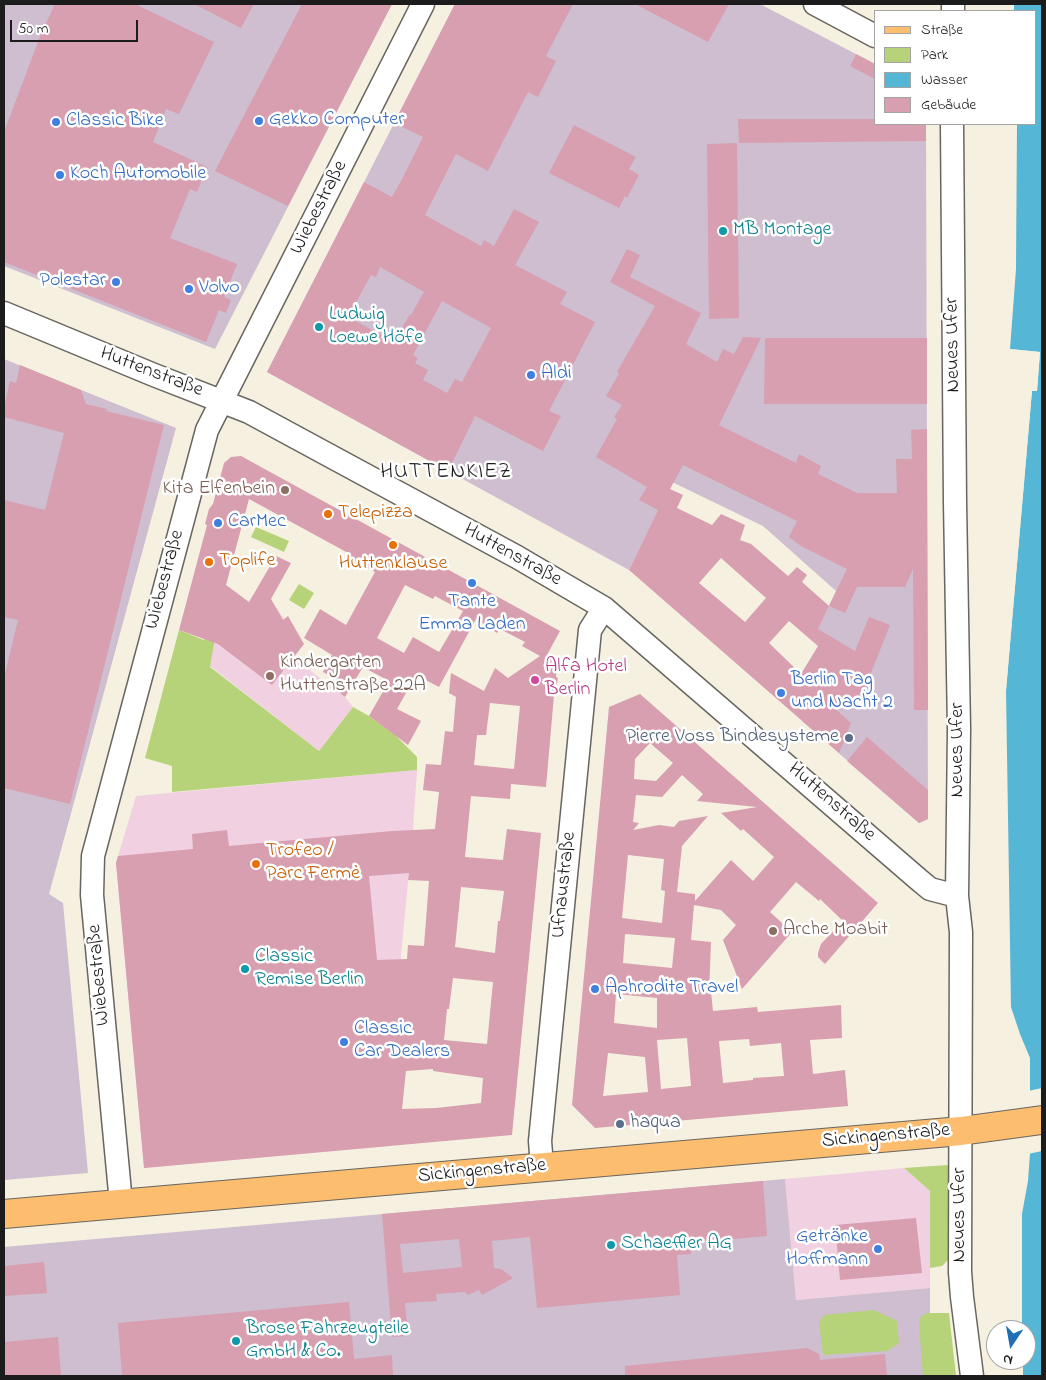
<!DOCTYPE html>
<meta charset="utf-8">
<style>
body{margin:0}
#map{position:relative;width:1046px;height:1380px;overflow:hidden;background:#f5f0df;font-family:"Indie Flower",sans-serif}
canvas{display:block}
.frame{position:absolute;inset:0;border:5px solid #1c1c1c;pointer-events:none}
.legend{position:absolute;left:874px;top:10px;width:162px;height:115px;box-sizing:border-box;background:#fff;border:1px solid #a4a4a4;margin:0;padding:6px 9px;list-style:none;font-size:15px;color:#1c1c1c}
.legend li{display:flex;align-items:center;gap:10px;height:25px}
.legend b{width:25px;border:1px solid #a4a4a4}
.north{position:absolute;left:986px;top:1320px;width:50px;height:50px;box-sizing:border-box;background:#fff;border:1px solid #a4a4a4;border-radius:50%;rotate:192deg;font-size:14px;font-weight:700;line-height:20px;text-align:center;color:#1c1c1c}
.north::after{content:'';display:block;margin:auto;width:18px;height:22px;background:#1f6fb2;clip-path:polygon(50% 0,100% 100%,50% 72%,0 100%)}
.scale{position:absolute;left:10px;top:20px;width:128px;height:22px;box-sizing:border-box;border:2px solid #1c1c1c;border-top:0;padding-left:6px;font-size:15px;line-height:18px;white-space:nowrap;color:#1c1c1c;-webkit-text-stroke:4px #fff;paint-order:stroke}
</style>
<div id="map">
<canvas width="1046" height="1380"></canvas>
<div class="frame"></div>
<ul class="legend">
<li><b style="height:6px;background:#fcbd6f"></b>Straße</li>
<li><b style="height:14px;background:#b6d37a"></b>Park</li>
<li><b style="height:14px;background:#56b6d5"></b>Wasser</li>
<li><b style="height:14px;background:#d79fb0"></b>Gebäude</li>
</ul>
<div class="north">N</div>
<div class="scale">50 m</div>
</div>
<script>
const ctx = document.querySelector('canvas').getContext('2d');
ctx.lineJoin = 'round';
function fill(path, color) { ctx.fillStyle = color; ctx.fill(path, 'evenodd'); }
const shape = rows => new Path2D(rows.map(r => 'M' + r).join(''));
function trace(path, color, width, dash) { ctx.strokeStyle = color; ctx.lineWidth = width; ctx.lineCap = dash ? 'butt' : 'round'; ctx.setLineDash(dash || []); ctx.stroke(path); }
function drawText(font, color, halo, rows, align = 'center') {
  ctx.font = font + ' "Indie Flower",sans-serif'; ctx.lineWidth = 5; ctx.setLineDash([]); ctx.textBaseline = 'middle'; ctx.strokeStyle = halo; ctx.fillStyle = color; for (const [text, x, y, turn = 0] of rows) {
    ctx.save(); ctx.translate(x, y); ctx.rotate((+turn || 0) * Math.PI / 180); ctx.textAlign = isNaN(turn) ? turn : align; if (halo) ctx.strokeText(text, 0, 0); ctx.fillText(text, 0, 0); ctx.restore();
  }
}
fill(shape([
 [276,607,284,619,279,647,345,697,353,707,319,751,210,666,215,638],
 [417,770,413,830,387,1100,391,1146,144,1168,116,863,136,796],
 [904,1168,930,1191,930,1288,796,1300,785,1179]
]), '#f1d0e2');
fill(shape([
 [4,4,392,4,215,349,4,266],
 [455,4,760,4,875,64,875,124,926,124,928,819,919,823,802,721,853,664,813,639,836,591,763,526,672,482,629,570,267,372],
 [4,359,176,428,49,894,63,903,88,1173,4,1180],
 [785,1179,796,1300,930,1288,930,1376,4,1376,4,1247]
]), '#cebed0');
fill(shape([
 [256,527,289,541,284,552,251,537],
 [299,584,314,593,304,609,289,600],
 [179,630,204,640,205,638,215,638,210,667,319,751,353,707,369,716,395,735,417,757,417,770,172,792,172,766,145,758],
 [948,1165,948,1260,942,1266,930,1268,930,1191,904,1168],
 [874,1310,897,1321,899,1343,887,1351,823,1355,819,1323,824,1315],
 [927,1313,949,1313,956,1376,923,1376,919,1323,921,1316]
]), '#b6d37a');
fill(shape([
 [1014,4,1042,4,1042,1376,1023,1376,1023,1360,1026,1360,1026,1330,1022,1330,1022,1214,1028,1181,1030,1153,1030,1058,1020,1034,1011,1007,1006,690,1032,390,1037,391,1040,352,1010,349,1016,269,1017,124,1035,124,1035,11,1014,11]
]), '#56b6d5');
fill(shape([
 [1010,349,1040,352,1037,391,1032,391,1004,714,1004,690,1030,390,1031,388,1035,388,1038,355,1010,352],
 [1042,1088,1042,1151,1028,1154,1028,1091]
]), '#f5f0df');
fill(shape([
 [55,4,135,4,214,42,179,114,166,109,153,142,207,167,197,192,190,189,170,238,237,264,224,297,231,300,226,313,219,310,206,342,4,262,4,132,41,34],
 [194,4,254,4,241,28],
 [302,4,392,4,288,206,215,171],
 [455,4,573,4,546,56,556,61,538,97,528,92,488,171,456,154,425,215,481,246,484,240,494,246,514,209,539,222,515,265,567,292,560,304,595,322,549,411,561,416,543,451,475,416,448,471,267,372,364,182,392,197,401,181,423,137,394,123],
 [380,267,424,292,411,315,410,314,394,342,348,317,371,275,376,277],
 [442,301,491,328,462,382,455,379,447,393,423,380,428,370,415,363,418,358,413,355],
 [635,4,729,4,708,42],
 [856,54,875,64,875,79,850,66],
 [738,119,875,119,875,124,926,124,926,141,739,143],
 [574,125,636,157,629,169,639,175,627,198,625,196,619,208,549,173],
 [737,143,739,318,709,319,707,144],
 [627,249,640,255,630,277,701,313,686,344,717,362,723,349,734,354,743,337,761,338,719,425,796,463,799,454,821,466,818,474,857,493,897,493,896,459,912,459,911,430,927,429,928,710,914,710,913,569,905,587,857,587,845,613,829,606,847,569,801,546,789,537,797,521,683,465,670,489,683,495,677,508,712,525,721,514,745,525,740,540,751,544,788,576,797,567,807,575,802,582,829,606,818,629,855,651,869,617,890,625,863,693,832,706,851,723,839,753,629,570,658,510,639,500,647,487,596,457,617,419,614,417,622,405,606,396,619,374,617,372,655,306,610,282],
 [721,558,766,598,745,622,699,583],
 [789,621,818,646,801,674,769,643],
 [765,338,927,338,927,404,764,404],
 [20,365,81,390,86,404,107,409,106,411,164,425,70,804,4,788,4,678,18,620,4,617,4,500,45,510,64,433,4,417,4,408,10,381,16,383],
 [241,456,560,631,547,655,557,661,556,677,558,678,554,695,546,787,511,784,510,799,471,796,465,857,503,860,507,829,541,833,512,1135,144,1168,116,863,118,856,193,849,192,834,227,830,229,846,392,831,435,829,439,792,423,790,426,764,441,765,445,731,453,732,456,697,449,693,451,673,484,691,495,668,508,678,540,656,522,646,525,642,500,629,497,633,476,619,439,687,416,675,397,709,421,721,408,745,369,716,389,681,363,667,345,697,331,686,336,679,323,672,332,655,304,638,320,609,346,625,375,572,348,557,350,554,249,499,226,585,249,602,276,556,291,563,271,599,283,620,288,616,304,644,272,685,218,644,179,630,207,525,205,524,209,509,213,504,224,463,231,457],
 [405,585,433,599,435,596,463,611,439,652,413,637,404,653,377,638],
 [490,703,520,706,514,769,474,765,477,735,486,735],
 [409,873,408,880,429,881,424,946,408,945,407,959,377,960,369,876],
 [461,887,504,891,500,921,498,921,495,953,455,947],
 [453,978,493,982,487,1044,444,1040,447,1009,449,1009],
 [433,1069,433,1071,483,1078,481,1103,436,1108,402,1109,406,1071],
 [640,694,878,903,825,964,818,957,818,953,821,944,843,921,820,899,819,901,796,882,770,912,792,932,742,989,723,940,736,925,721,910,694,905,691,940,711,942,709,992,711,992,713,1011,757,1007,758,1012,841,1005,842,1038,810,1040,813,1074,845,1070,848,1106,595,1128,572,1105,609,707],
 [650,743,673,763,656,781,634,779,635,759],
 [682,775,703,794,697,801,757,807,721,813,741,831,743,829,774,857,753,881,731,860,695,901,695,894,677,892,682,846,708,816,679,821,674,827,659,825,633,830,639,823,633,822,636,795,662,797],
 [628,855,664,859,661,890,665,891,662,923,622,918],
 [625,934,675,938,672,968,623,963],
 [616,994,657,998,657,1028,614,1023],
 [687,1038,691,1086,661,1089,657,1040],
 [749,1039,750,1046,781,1043,784,1076,753,1078,753,1080,723,1083,719,1041],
 [608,1053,645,1057,648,1092,603,1096],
 [867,737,928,790,928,819,919,823,847,761],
 [763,1181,767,1236,690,1243,691,1254,677,1255,680,1295,537,1308,530,1237,492,1241,494,1268,501,1269,513,1278,482,1295,479,1290,468,1295,465,1292,436,1294,437,1301,405,1303,408,1336,392,1337,382,1214],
 [459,1239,462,1267,403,1273,400,1244],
 [916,1218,922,1273,840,1280,835,1225],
 [44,1262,47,1293,4,1296,4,1266],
 [349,1302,354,1359,392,1355,393,1376,122,1376,118,1323],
 [58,1337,61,1376,4,1376,4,1342],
 [807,1348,819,1354,820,1360,885,1354,887,1376,625,1376,625,1366]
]), '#d79fb0');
const minor = shape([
 [815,4,875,36],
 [953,11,953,4],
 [952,124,955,502,959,729,957,896,961,932,960,1272,962,1297,972,1376],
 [4,313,154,375,249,412,517,557,604,608,918,879,930,889,957,896],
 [542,1166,540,1141,590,630,604,608],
 [121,1203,92,895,93,856,207,430,423,4]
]);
const major = shape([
 [4,1214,961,1131,1042,1120]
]);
trace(minor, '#686660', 25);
trace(major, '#686660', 30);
trace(minor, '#fff', 22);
trace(major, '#fcbd6f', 28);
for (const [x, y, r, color] of [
 [259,121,5,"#3f7fe0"],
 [56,122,5,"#3f7fe0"],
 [60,175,5,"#3f7fe0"],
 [723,231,5,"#0f9aa8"],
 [116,282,5,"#3f7fe0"],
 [189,289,5,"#3f7fe0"],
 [319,327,5,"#0f9aa8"],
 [531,375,5,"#3f7fe0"],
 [285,490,5,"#8d6e63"],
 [328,514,5,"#e8710a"],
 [218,523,5,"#3f7fe0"],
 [393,545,5,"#e8710a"],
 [209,562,5,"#e8710a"],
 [472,583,5,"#3f7fe0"],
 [270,676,5,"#8d6e63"],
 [535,680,5,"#d1479c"],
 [781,693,5,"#3f7fe0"],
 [849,738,5,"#5c6f8a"],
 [256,864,5,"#e8710a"],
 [773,931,5,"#8d6e63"],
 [245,969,5,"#0f9aa8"],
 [595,989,5,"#3f7fe0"],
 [344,1042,5,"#3f7fe0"],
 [620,1124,5,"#5c6f8a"],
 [611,1245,5,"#0f9aa8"],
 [878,1249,5,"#3f7fe0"],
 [236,1341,5,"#0f9aa8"]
]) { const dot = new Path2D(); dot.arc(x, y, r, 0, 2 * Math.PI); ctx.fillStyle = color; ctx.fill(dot); trace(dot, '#fff', 2); }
drawText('20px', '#366cbe', '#fff', [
 ["Gekko Computer",269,121],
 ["Classic Bike",66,122],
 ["Koch Automobile",70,175],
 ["Polestar",106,282,"right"],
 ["Volvo",199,289],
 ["Aldi",541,375],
 ["CarMec",228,523],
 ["Tante",472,603,"center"],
 ["Emma Laden",472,626,"center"],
 ["Berlin Tag",791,681],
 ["und Nacht 2",791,704],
 ["Aphrodite Travel",605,989],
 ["Classic",354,1030],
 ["Car Dealers",354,1053],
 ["Getränke",868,1238,"right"],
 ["Hoffmann",868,1261,"right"]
], 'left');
drawText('20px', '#1c1c1c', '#fff', [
 ["Wiebestraße",320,208,-63],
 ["Neues Ufer",954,345,-91],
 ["Huttenstraße",151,373,21],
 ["Huttenstraße",512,556,29],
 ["Wiebestraße",166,580,-75],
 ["Neues Ufer",959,750,-90],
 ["Huttenstraße",831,803,41],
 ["Ufnaustraße",565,885,-84],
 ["Wiebestraße",100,975,-95],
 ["Sickingenstraße",886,1137,-5],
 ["Sickingenstraße",482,1172,-5],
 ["Neues Ufer",961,1215,-90]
]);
drawText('20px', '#0d838f', '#fff', [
 ["MB Montage",733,231],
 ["Ludwig",329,316],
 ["Loewe Höfe",329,339],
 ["Classic",255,958],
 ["Remise Berlin",255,981],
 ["Schaeffler AG",621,1245],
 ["Brose Fahrzeugteile",246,1330],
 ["GmbH & Co.",246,1353]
], 'left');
drawText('20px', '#785e54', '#fff', [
 ["Kita Elfenbein",275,490,"right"],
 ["Kindergarten",280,664],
 ["Huttenstraße 22A",280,687],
 ["Arche Moabit",783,931]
], 'left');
drawText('20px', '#c56008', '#fff', [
 ["Telepizza",338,514],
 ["Toplife",219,562],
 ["Huttenklause",393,565,"center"],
 ["Trofeo /",266,852],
 ["Parc Fermè",266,875]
], 'left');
drawText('20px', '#b23c85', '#fff', [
 ["Alfa Hotel",545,668],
 ["Berlin",545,691]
], 'left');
drawText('20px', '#4e5e75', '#fff', [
 ["Pierre Voss Bindesysteme",839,738],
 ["haqua",630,1124,"left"]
], 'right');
ctx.letterSpacing = '1px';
drawText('22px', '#1c1c1c', '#fff', [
 ["HUTTENKIEZ",446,473]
]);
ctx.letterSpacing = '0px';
</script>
